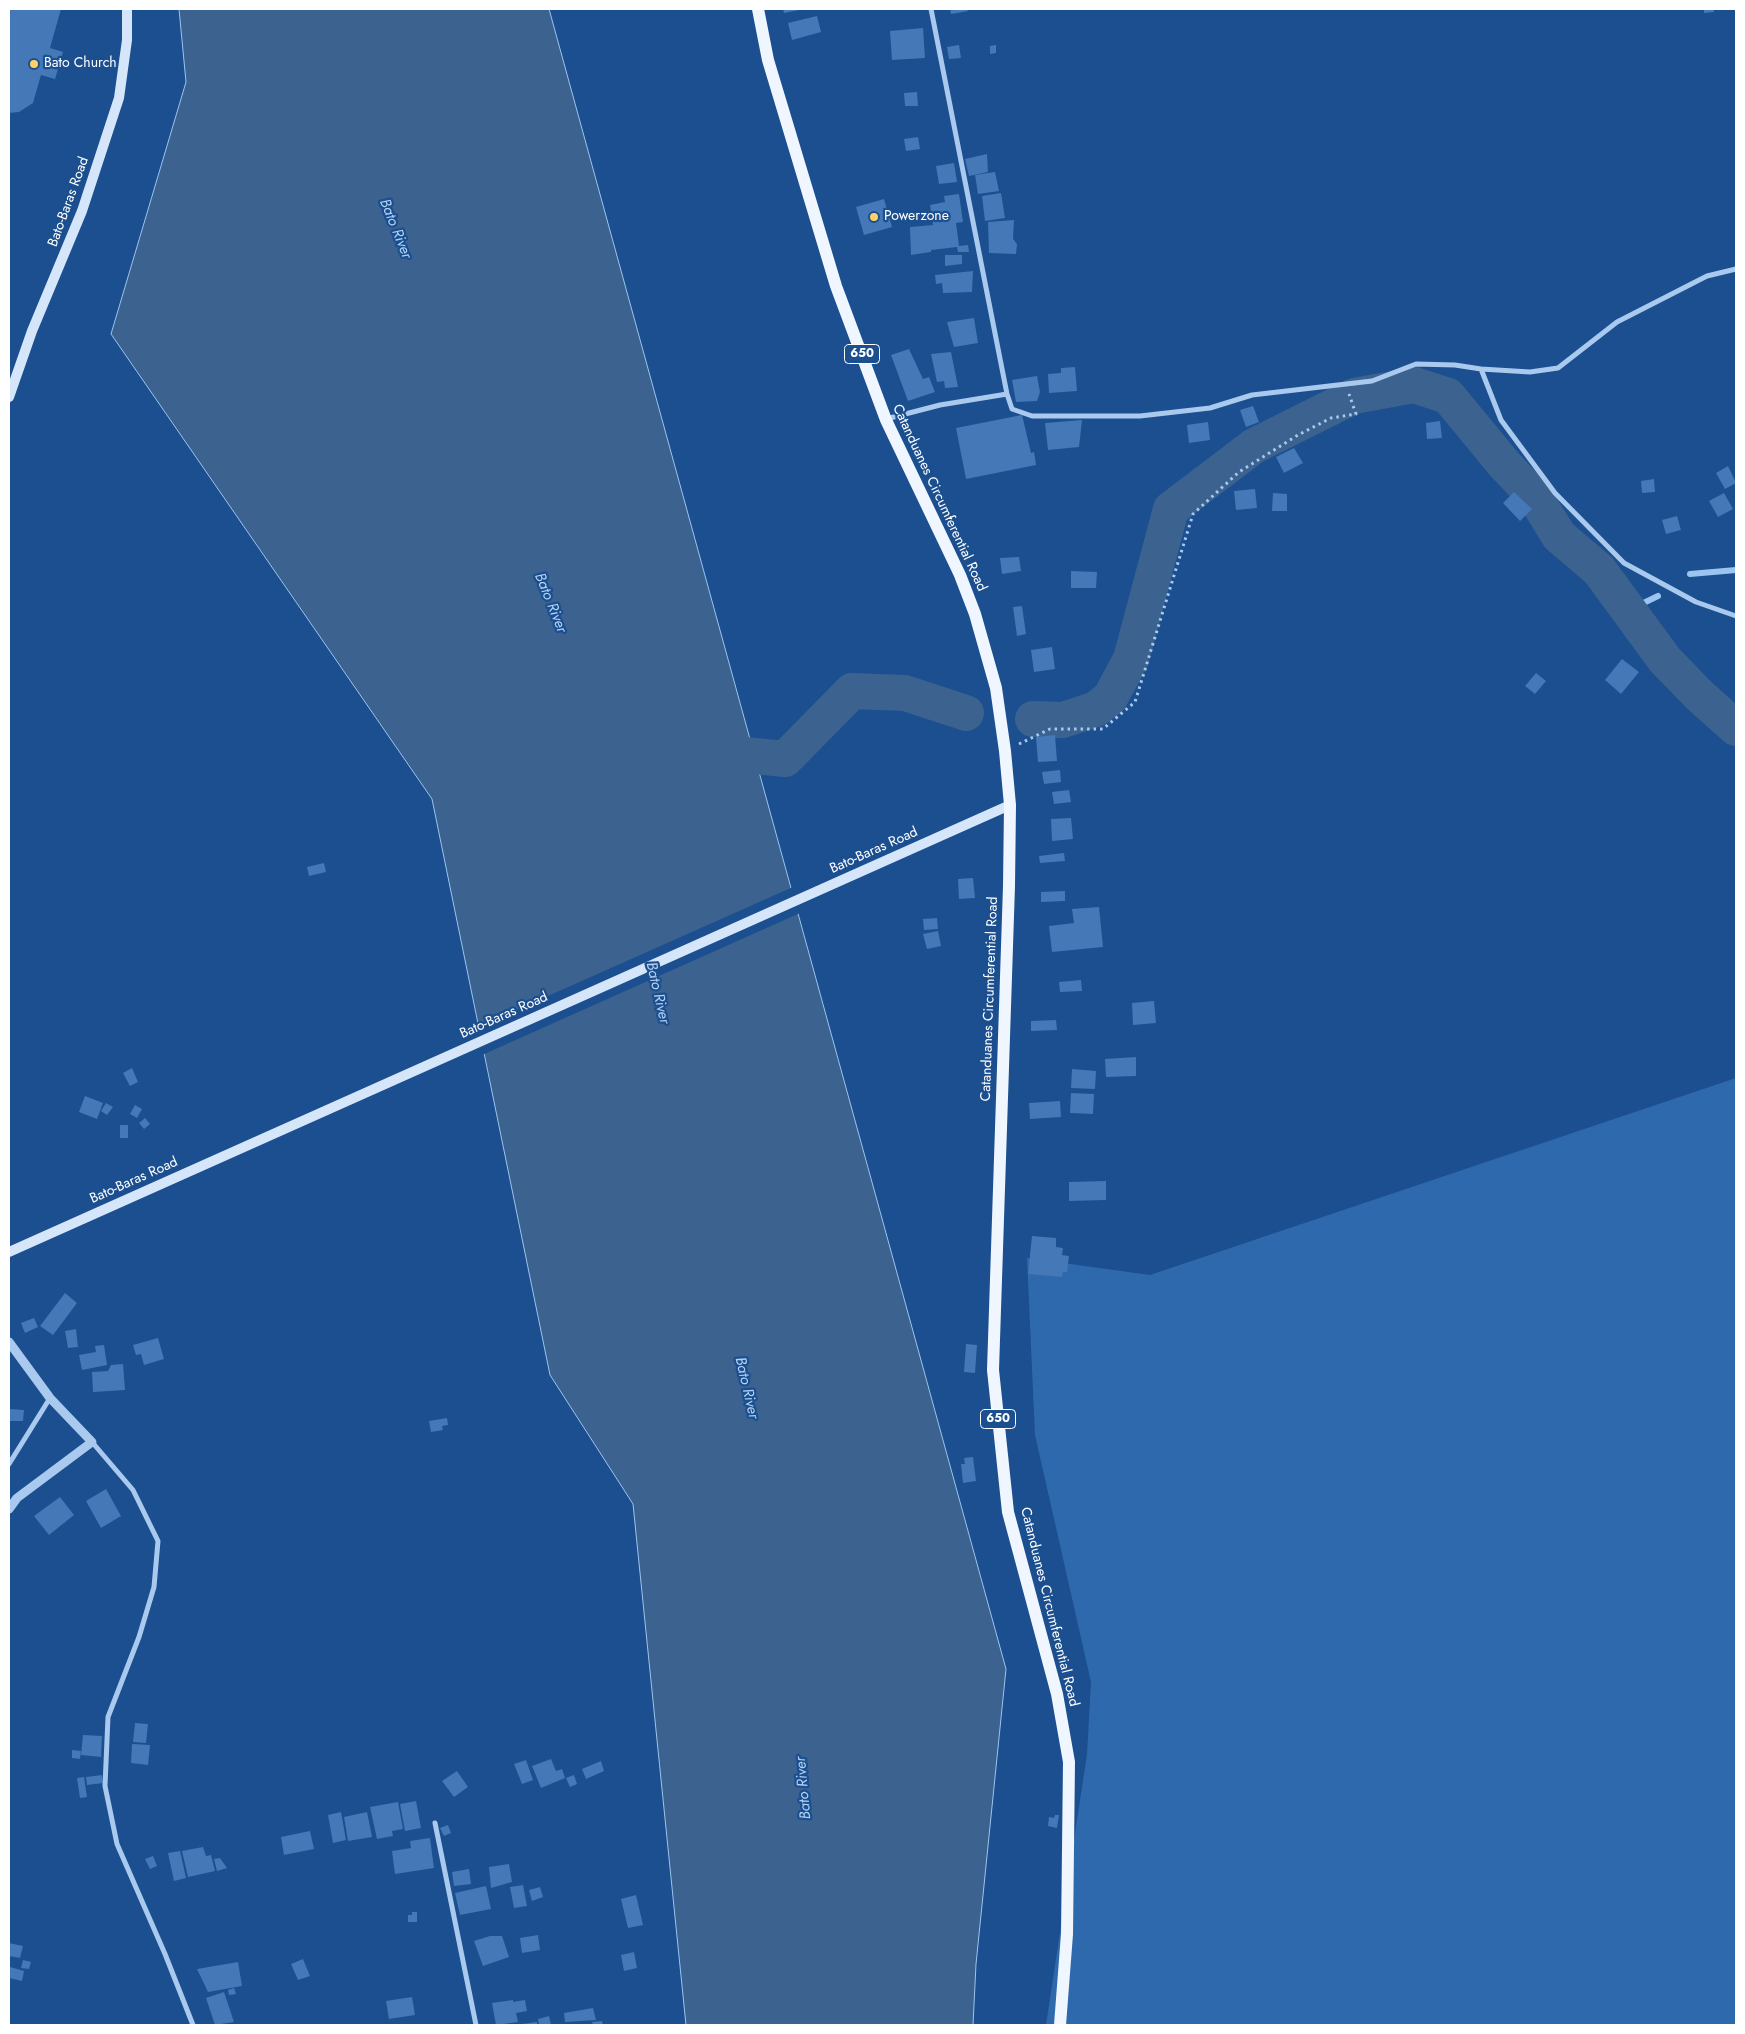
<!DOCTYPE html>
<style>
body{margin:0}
#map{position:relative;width:1745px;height:2034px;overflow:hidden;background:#1b4f8f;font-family:Jost,sans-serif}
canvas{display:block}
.frame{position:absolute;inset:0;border:10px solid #fff;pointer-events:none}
</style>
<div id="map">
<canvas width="1745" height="2034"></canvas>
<div class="frame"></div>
</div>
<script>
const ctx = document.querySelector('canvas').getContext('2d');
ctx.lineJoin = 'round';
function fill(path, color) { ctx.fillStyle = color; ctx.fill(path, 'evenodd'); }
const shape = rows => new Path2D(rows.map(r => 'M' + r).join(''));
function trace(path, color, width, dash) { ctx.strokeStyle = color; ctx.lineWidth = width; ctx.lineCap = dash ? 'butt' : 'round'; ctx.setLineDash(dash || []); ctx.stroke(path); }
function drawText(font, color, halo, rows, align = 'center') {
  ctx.font = font + ' Jost,sans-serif'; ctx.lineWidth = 4.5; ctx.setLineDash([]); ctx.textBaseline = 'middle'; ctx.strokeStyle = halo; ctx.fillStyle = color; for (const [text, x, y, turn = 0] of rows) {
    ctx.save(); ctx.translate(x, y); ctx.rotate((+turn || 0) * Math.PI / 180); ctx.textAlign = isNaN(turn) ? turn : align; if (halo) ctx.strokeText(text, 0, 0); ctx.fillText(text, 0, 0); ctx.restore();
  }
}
fill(shape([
 [1736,1078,1736,2025,1046,2025,1087,1754,1091,1682,1035,1435,1027,1258,1150,1275]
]), '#2e69ad');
const water = shape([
 [179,9,549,9,1006,1669,976,1964,973,2025,686,2025,633,1504,550,1375,432,799,111,334,186,82,179,9]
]);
fill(water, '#3c6290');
trace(water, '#9cc4f0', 1);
fill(shape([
 [793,887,800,913,482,1055,476,1028]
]), '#1b4f8f');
trace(shape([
 [1690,574,1736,570],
 [1629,610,1658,596]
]), '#9cc4f0', 6);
trace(shape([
 [1033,719,1063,720,1096,709,1110,698,1131,659,1171,509,1254,446,1354,396,1414,385,1448,396,1504,464,1535,497,1559,536,1599,570,1665,660,1700,696,1736,728],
 [705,751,785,759,852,691,905,693,966,713]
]), '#3c6290', 36);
fill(shape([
 [9,9,61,9,50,48,63,52,55,79,41,75,33,103,19,112,9,113],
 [783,9,799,9,799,10,784,13],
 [950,9,967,9,968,11,951,14],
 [1704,9,1714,9,1714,12,1704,13],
 [817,16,821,32,792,40,788,23],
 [923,28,925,58,892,60,890,31],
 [959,45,961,58,949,59,947,47],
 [996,45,996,53,990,54,990,46],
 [917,92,918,106,905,106,904,93],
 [918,137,920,149,906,151,904,139],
 [987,154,988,172,969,176,965,159],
 [954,163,957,182,939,184,936,166],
 [995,172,999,191,978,194,975,175],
 [1001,193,1005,218,985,221,982,196],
 [959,194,963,222,956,223,959,246,968,245,969,252,958,252,957,247,931,250,931,252,911,255,910,227,933,225,930,205,945,202,944,196],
 [884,199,892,227,864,235,856,207],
 [1014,220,1013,239,1017,244,1016,254,989,253,988,222],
 [945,255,962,255,962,264,945,266],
 [973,271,972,292,943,293,942,283,936,284,935,275],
 [974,318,978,343,954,347,947,322],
 [909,349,923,379,929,377,935,392,908,401,891,355],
 [951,352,958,387,945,388,944,381,937,382,931,354],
 [1075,367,1077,391,1049,393,1048,374,1061,373,1061,368],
 [1037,376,1040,392,1037,401,1016,402,1012,380],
 [1253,406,1259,422,1246,427,1240,410],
 [1022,415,1031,453,1034,452,1036,465,966,479,956,428],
 [1082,420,1079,447,1048,450,1045,423],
 [1440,421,1442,438,1427,439,1426,423],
 [1208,422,1210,440,1189,443,1187,425],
 [1294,448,1303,463,1284,473,1276,457],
 [1728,466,1736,483,1725,489,1716,473],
 [1654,479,1655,492,1642,493,1641,481],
 [1255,489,1257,508,1236,510,1234,491],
 [1514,492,1532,509,1520,521,1503,503],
 [1273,493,1287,494,1287,511,1272,511],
 [1724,493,1733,509,1718,517,1709,501],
 [1677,516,1681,530,1666,534,1662,520],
 [1019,557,1021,571,1002,574,1000,558],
 [1071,571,1097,572,1096,588,1071,588],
 [1022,606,1026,634,1017,636,1013,607],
 [1052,647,1055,669,1034,672,1031,650],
 [1622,659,1639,672,1621,694,1605,680],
 [1536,673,1546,681,1535,694,1525,686],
 [1055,735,1057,761,1038,762,1036,737],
 [1060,770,1061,782,1044,784,1042,772],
 [1069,790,1071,802,1054,804,1052,792],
 [1071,818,1073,839,1052,841,1051,819],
 [1064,853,1065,861,1040,863,1039,856],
 [324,863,326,872,309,876,307,867],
 [973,878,975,898,959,899,958,879],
 [1065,891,1065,901,1041,902,1041,892],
 [1099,907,1103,947,1052,952,1049,926,1074,923,1072,909],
 [937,918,938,929,924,930,923,919],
 [938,931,941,946,927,949,923,934],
 [1081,980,1082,991,1060,992,1059,982],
 [1154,1001,1156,1023,1133,1025,1132,1003],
 [1056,1020,1057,1030,1031,1031,1031,1021],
 [1136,1057,1136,1076,1106,1077,1105,1059],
 [132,1068,138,1082,130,1086,123,1073],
 [1072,1069,1096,1071,1095,1089,1071,1088],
 [1071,1093,1094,1094,1093,1114,1070,1113],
 [85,1096,103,1103,97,1119,79,1112],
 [1060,1101,1061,1117,1030,1119,1029,1103],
 [106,1103,113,1107,107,1115,101,1111],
 [135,1105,142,1109,137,1118,130,1114],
 [145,1118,150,1124,144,1129,139,1123],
 [120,1125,128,1125,128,1138,120,1138],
 [1106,1181,1106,1200,1069,1201,1069,1182],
 [1032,1236,1056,1238,1056,1247,1063,1248,1062,1255,1069,1256,1067,1272,1063,1272,1062,1277,1028,1274],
 [65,1293,77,1303,53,1335,40,1326],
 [34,1318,38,1327,25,1333,21,1323],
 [76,1329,78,1347,68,1348,65,1331],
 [158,1338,164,1359,144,1365,141,1354,136,1355,133,1345],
 [966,1344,977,1345,975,1373,964,1372],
 [104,1345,107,1365,82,1370,79,1355,96,1352,95,1346],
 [123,1364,125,1390,93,1392,92,1372,108,1371,111,1365],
 [9,1409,24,1410,23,1421,9,1421],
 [447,1418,448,1425,442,1426,443,1430,431,1432,429,1421],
 [973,1457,976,1481,963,1483,961,1464,965,1464,964,1458],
 [106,1489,121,1516,101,1528,86,1501],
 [60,1497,74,1515,49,1535,34,1516],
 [135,1723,148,1724,146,1743,133,1742],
 [83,1735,102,1736,101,1757,81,1755],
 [132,1744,150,1745,148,1765,131,1763],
 [72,1750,81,1751,80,1759,72,1758],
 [551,1759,556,1771,562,1769,565,1778,541,1788,532,1766],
 [526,1760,533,1780,522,1784,514,1764],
 [601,1761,604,1771,586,1779,582,1769],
 [457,1771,468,1787,454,1797,442,1781],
 [102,1775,103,1783,87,1785,86,1777],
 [574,1775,577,1784,570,1787,566,1778],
 [84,1777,87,1797,80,1798,77,1778],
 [416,1801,421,1828,405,1831,400,1804],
 [398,1802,403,1829,392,1831,393,1836,377,1839,370,1807],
 [341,1812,346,1840,333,1843,328,1815],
 [367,1812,372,1837,348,1841,344,1817],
 [1055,1815,1059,1815,1057,1828,1048,1826,1049,1817,1054,1818],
 [448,1825,451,1833,444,1836,440,1828],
 [310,1831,314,1849,284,1855,281,1837],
 [430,1838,434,1868,395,1874,392,1851,411,1848,410,1841],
 [203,1847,206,1856,211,1855,215,1871,188,1877,182,1851],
 [180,1851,186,1878,174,1881,168,1853],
 [153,1856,157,1866,150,1869,145,1859],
 [220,1858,227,1868,217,1871,214,1859],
 [509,1864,512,1882,491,1888,489,1867],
 [469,1869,471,1884,454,1886,452,1872],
 [523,1885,527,1906,514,1908,510,1887],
 [486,1886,491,1909,460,1915,455,1893],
 [540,1887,543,1897,532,1901,529,1890],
 [636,1895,643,1925,628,1928,621,1899],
 [412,1912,417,1912,417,1922,408,1922,408,1915,412,1915],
 [538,1935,540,1950,522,1953,520,1938],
 [490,1936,502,1936,509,1957,483,1966,474,1941],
 [9,1943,23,1946,20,1958,9,1956],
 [634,1952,637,1968,624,1971,621,1955],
 [303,1959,310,1976,298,1980,291,1964],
 [23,1960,31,1962,29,1969,21,1968],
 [238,1962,242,1986,208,1992,197,1969],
 [10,1967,24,1971,22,1981,9,1978],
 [234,1988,236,1994,229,1995,228,1990],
 [224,1992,234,2022,215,2025,206,1998],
 [412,1997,415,2015,389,2019,386,2001],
 [513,2000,513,2002,525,2000,527,2011,516,2013,518,2022,496,2025,492,2003],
 [593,2008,596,2020,565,2022,564,2013],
 [549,2016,551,2025,539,2025,538,2019],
 [602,2021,603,2025,593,2025,592,2022],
 [537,2022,537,2025,523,2025,522,2024]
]), '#4478b7');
trace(shape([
 [1019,744,1050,729,1103,729,1135,702,1193,514,1239,472,1298,435,1331,418,1356,414,1349,394]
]), '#a9c9ee', 3, [2.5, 4]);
trace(shape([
 [931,9,1007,394],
 [1481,369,1530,372,1558,368,1617,322,1707,276,1736,269],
 [886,419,940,405,1007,394,1012,409,1032,416,1140,416,1210,408,1252,395,1372,381,1416,364,1455,365,1481,369,1501,420,1555,493,1624,563,1696,602,1736,616],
 [92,1442,133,1490,158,1541,154,1587,139,1637,108,1717,105,1786,117,1844,165,1954,193,2025],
 [9,1464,50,1398],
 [435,1823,476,2025]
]), '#a9c9ee', 5);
trace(shape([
 [9,1342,50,1398,92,1442,17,1498,9,1509]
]), '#a9c9ee', 9);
trace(shape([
 [9,397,32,331,82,211,119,98,127,40,127,9],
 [9,1252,1010,805]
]), '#d6e6fa', 10);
trace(shape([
 [758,9,768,60,836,286,886,420,960,575,975,614,996,688,1005,751,1010,805,1009,886,993,1370,1008,1512,1057,1694,1069,1762,1067,1934,1060,2025]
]), '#f0f6ff', 12);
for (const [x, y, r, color] of [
 [34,64,5,"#ffd166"],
 [874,217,5,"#ffd166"]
]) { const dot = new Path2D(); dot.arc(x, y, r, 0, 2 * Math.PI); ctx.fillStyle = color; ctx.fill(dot); trace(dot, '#1b4f8f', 2); }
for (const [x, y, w] of [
 [862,354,35],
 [998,1419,35]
]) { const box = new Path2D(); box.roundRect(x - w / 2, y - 9.5, w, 19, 4); ctx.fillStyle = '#1b4f8f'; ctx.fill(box); trace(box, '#fff', 1); }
drawText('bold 12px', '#fff', null, [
 ["650",862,354],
 ["650",998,1419]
]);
drawText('14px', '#fff', '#1b4f8f', [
 ["Bato Church",44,64],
 ["Powerzone",884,217]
], 'left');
drawText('14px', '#fff', '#1b4f8f', [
 ["Bato-Baras Road",69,202,-70],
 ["Catanduanes Circumferential Road",939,498,65],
 ["Bato-Baras Road",874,851,-24],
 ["Catanduanes Circumferential Road",990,999,-88],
 ["Bato-Baras Road",504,1016,-24],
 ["Bato-Baras Road",134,1181,-24],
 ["Catanduanes Circumferential Road",1049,1607,76]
]);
drawText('italic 15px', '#b5d3f5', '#1b4f8f', [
 ["Bato River",395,229,68],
 ["Bato River",550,603,68],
 ["Bato River",657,993,77],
 ["Bato River",746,1388,77],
 ["Bato River",804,1788,-95]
]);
</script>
